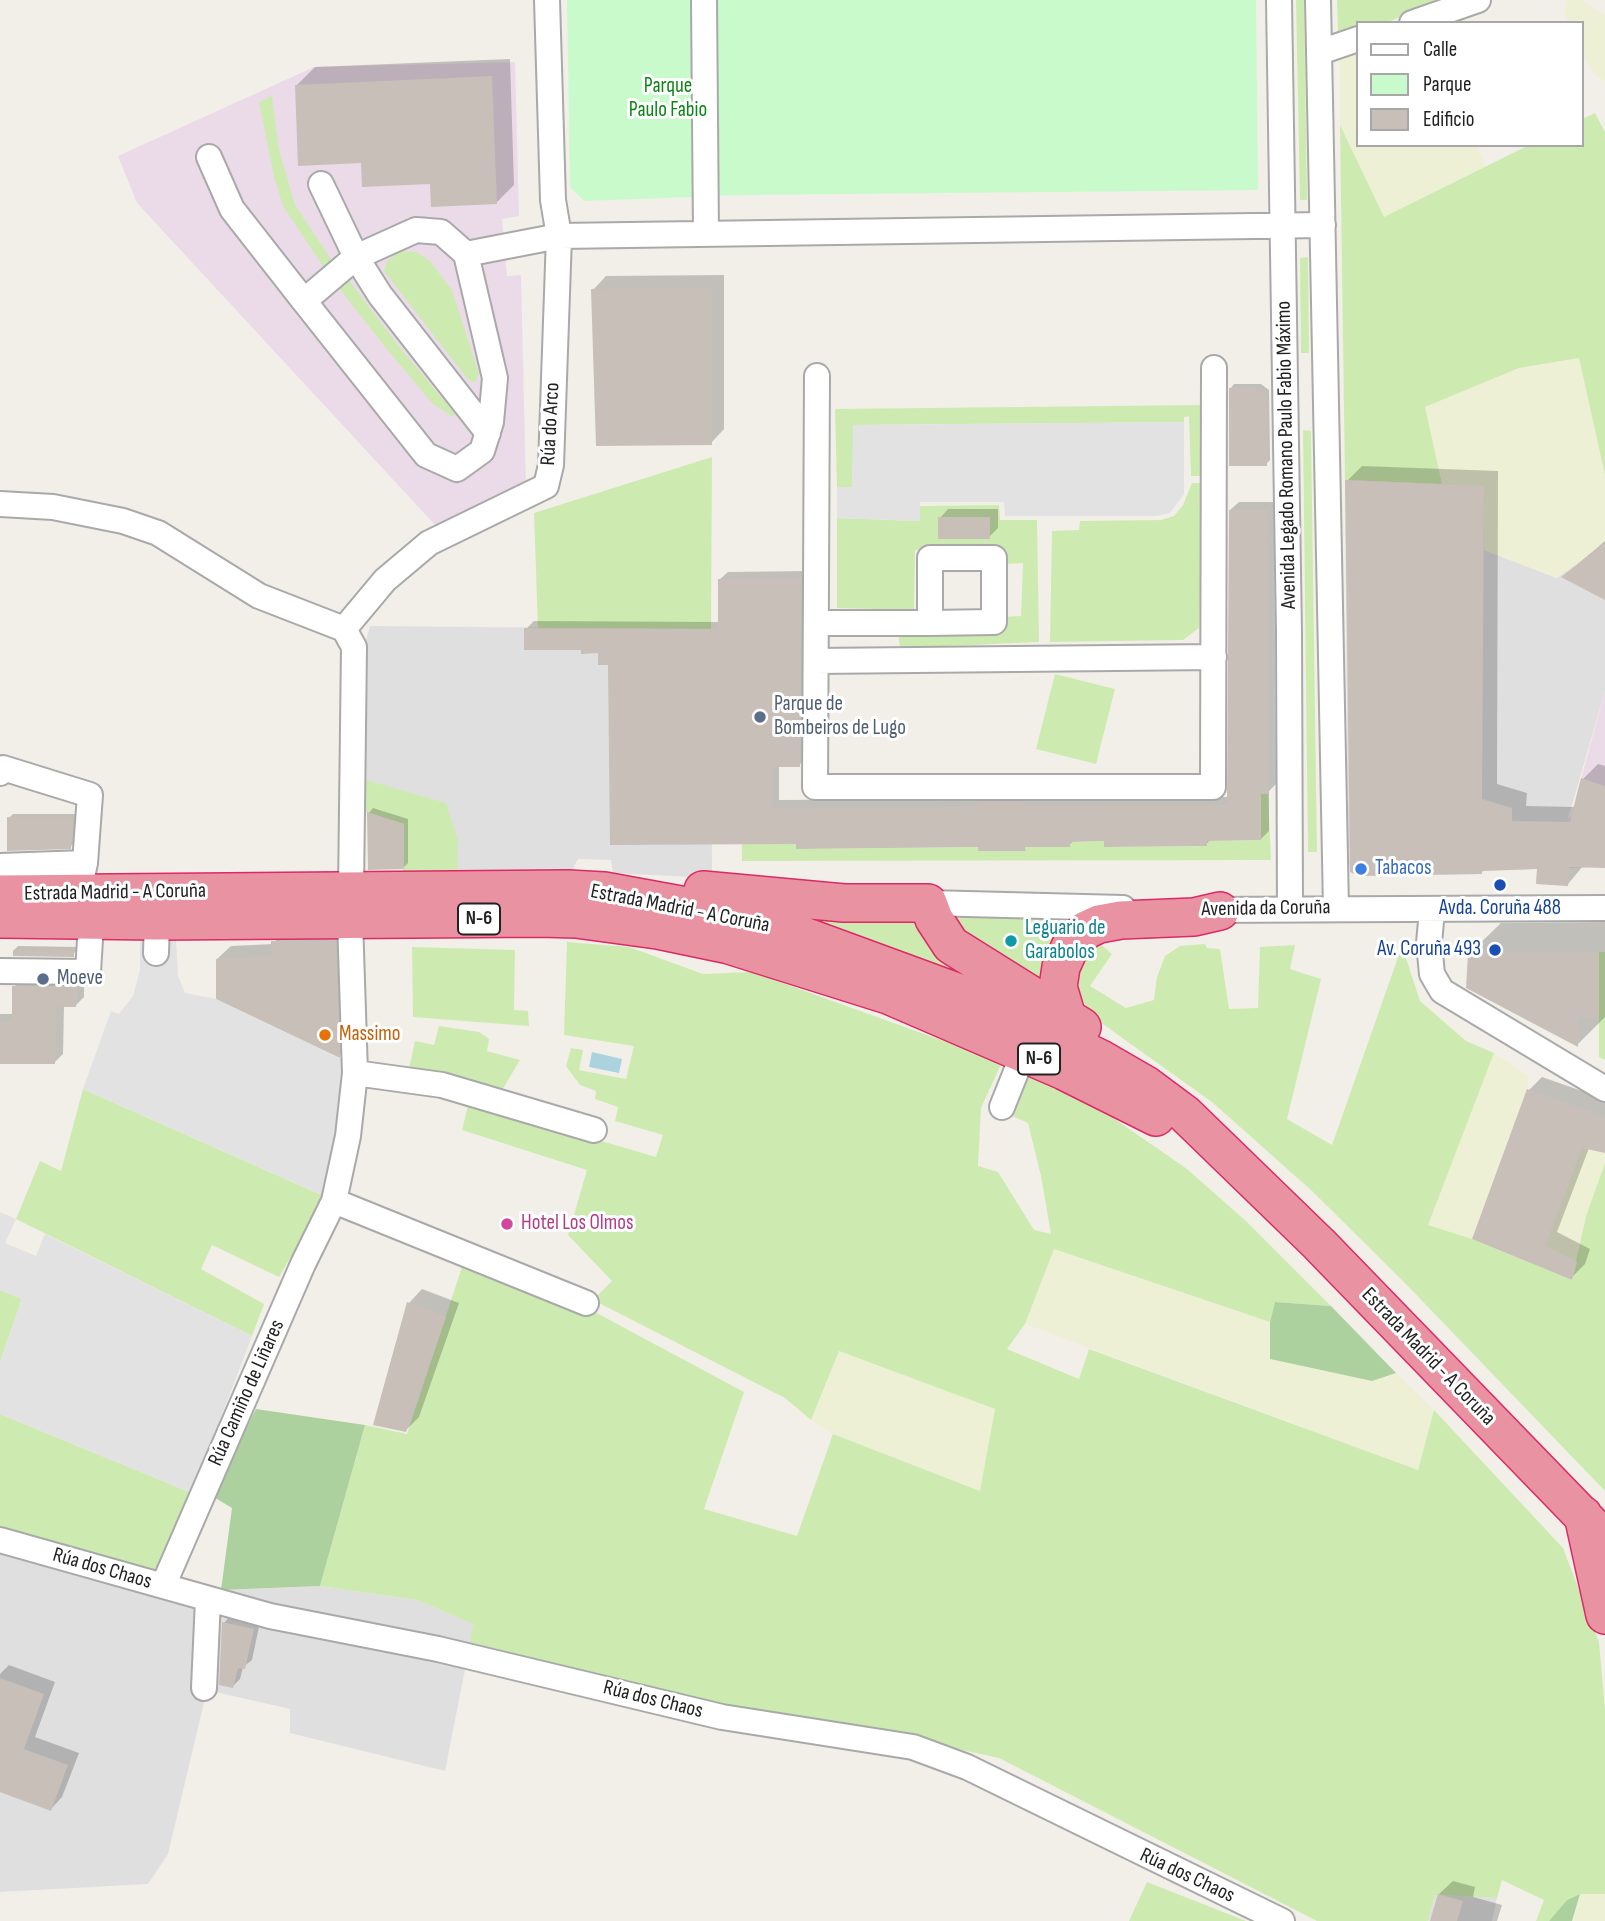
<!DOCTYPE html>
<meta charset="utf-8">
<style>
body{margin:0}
#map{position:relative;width:1605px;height:1921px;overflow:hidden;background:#f2efe9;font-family:"Sofia Sans Condensed",sans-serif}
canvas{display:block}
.legend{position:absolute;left:1356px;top:21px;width:228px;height:126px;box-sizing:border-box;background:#fff;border:2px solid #a7a7a7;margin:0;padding:9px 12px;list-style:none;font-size:21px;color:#222}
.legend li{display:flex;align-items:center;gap:14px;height:35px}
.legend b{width:35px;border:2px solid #a7a7a7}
</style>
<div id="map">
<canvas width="1605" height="1921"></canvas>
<ul class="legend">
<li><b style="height:9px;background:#fff"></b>Calle</li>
<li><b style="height:19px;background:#c8facc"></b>Parque</li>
<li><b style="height:19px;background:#c7bfb8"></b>Edificio</li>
</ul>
</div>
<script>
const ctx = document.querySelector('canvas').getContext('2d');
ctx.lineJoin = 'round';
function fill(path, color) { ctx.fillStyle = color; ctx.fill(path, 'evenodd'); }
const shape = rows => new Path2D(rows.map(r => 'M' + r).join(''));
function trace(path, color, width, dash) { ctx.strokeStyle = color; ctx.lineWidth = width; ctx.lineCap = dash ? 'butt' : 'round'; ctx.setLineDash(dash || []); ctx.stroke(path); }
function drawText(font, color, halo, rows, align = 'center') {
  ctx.font = font + ' "Sofia Sans Condensed",sans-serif'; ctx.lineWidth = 6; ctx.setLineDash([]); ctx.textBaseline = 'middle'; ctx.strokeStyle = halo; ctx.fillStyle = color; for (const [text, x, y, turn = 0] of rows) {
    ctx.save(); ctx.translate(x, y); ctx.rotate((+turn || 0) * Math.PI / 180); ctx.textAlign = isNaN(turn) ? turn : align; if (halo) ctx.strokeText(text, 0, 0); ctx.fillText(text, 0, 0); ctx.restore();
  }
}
fill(shape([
 [1345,480,1484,486,1484,550,1557,578,1605,543,1605,691,1568,819,1568,886,1536,884,1537,869,1482,871,1482,874,1359,876,1348,866],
 [370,626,711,629,712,878,613,873,611,860,578,859,570,874,457,875,363,779,365,644],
 [0,1529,221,1590,320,1586,417,1600,474,1624,445,1771,290,1733,290,1709,207,1690,168,1854,148,1884,0,1892],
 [1435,1895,1497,1898,1492,1921,1428,1921]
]), '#e0dfdf');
fill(shape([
 [515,62,519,216,502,219,507,276,521,275,526,486,436,526,137,203,118,156,314,67],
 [1605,691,1605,784,1592,822,1585,868,1569,868,1568,819,1571,816]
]), '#ebdbe8');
fill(shape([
 [1567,0,1581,0,1605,15,1605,81,1593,73,1582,51,1582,23,1569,23,1564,14],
 [1358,51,1358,145,1477,145,1486,166,1384,218,1340,125,1340,57],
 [1579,358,1605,475,1605,543,1557,578,1484,550,1484,486,1442,484,1425,407,1519,368],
 [1494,1053,1529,1076,1527,1089,1472,1239,1427,1225],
 [1582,1148,1605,1153,1605,1163,1586,1216,1577,1262,1545,1246],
 [1054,1248,1270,1322,1271,1359,1372,1381,1396,1373,1434,1410,1418,1470,1025,1324],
 [839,1351,996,1409,980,1491,833,1434,811,1420],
 [1580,1894,1605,1894,1605,1921,1572,1921]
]), '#eef0d5');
fill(shape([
 [1296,0,1304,0,1307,200,1300,200],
 [1337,0,1445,0,1385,23,1358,23,1358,33,1342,39,1338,33],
 [272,96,279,150,295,205,334,264,324,268,283,206,274,177,259,102],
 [1595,113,1605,132,1605,475,1579,358,1519,368,1425,407,1442,484,1345,480,1340,125,1384,217,1529,145,1582,145,1582,119],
 [401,251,416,252,429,260,452,290,479,374,475,382,469,381,384,271,387,261],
 [1308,257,1309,353,1301,353,1300,258],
 [348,279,397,344,456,415,451,416,432,403,386,348,338,287],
 [1204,405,1203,476,1191,476,1189,416,1184,417,1184,422,854,425,852,487,837,487,835,409],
 [1303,430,1311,431,1317,852,1308,852],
 [712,457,711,629,538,628,534,513],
 [1192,483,1203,483,1199,628,1183,640,1050,642,1052,531,1079,530,1080,521,1161,520,1174,516,1183,505],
 [999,505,1000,520,1037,520,1039,642,900,648,898,632,1002,632,1003,617,1021,616,1023,563,1004,564,1003,550,915,550,914,610,837,608,837,518,920,521,920,506],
 [1055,674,1115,689,1096,764,1036,749],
 [363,779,446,803,458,840,457,875,403,875,404,824,362,811],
 [1261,794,1268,794,1271,860,742,861,742,844,796,844,797,849,978,847,978,851,1026,850,1025,847,1070,842,1104,841,1105,847,1206,846,1207,841,1261,840],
 [909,915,974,980,842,930,798,917],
 [959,915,1068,919,1049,949,1044,990,963,933,957,923],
 [1097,941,1112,954,1090,986,1126,1008,1154,1000,1157,977,1165,956,1180,946,1205,944,1207,948,1220,949,1229,1009,1258,1008,1260,947,1295,945,1290,969,1321,979,1287,1119,1332,1145,1402,946,1420,1001,1466,1041,1494,1053,1428,1225,1472,1239,1572,1280,1586,1216,1605,1163,1605,1491,1404,1282,1312,1191,1212,1102,1093,1017,1080,996,1077,974,1084,953],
 [567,942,629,947,703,974,752,972,1002,1062,981,1108,978,1166,998,1172,1034,1230,1051,1234,1041,1176,1028,1123,1010,1115,1027,1073,1096,1106,1187,1169,1247,1222,1331,1306,1275,1302,1270,1322,1054,1249,1025,1324,1007,1349,1079,1379,1089,1349,1418,1470,1434,1410,1563,1548,1599,1642,1605,1709,1605,1894,1580,1894,1567,1900,1549,1921,1536,1921,1544,1900,1502,1880,1497,1898,1435,1895,1428,1921,1317,1921,999,1758,878,1732,735,1710,469,1650,473,1624,417,1600,320,1586,365,1425,407,1434,463,1264,591,1310,744,1392,704,1509,797,1536,833,1434,980,1491,995,1409,839,1351,811,1420,785,1398,593,1300,612,1281,568,1235,587,1170,462,1130,469,1102,656,1157,663,1135,615,1121,618,1107,595,1099,596,1091,580,1085,566,1066,571,1048,583,1050,579,1070,626,1079,634,1046,564,1035],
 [412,947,515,950,514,1010,528,1011,529,1026,413,1017],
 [1599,952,1605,952,1605,1060,1599,1057],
 [439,1026,479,1032,489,1039,487,1051,520,1060,501,1092,408,1073,415,1041,434,1045],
 [83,1089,326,1197,279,1277,212,1245,201,1269,264,1304,252,1336,16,1219,40,1161,61,1171],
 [0,1290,22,1299,0,1362],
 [0,1414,192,1493,159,1579,148,1584,0,1527],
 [1147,1882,1246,1921,1129,1921]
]), '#cdebb0');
fill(shape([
 [1275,1302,1331,1306,1396,1373,1372,1381,1270,1359,1270,1322],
 [256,1409,365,1425,320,1586,221,1590,232,1508,212,1496],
 [1580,1894,1572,1921,1549,1921,1567,1900]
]), '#add19e');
fill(shape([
 [567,0,1256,0,1258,190,741,195,584,201,570,187]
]), '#c8facc');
fill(shape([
 [1184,422,1184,494,1170,513,1156,516,1005,516,1004,502,920,502,920,521,837,518,837,487,852,487,853,425],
 [176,940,178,976,185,993,216,999,341,1059,340,1111,326,1197,83,1089,111,1011,119,1014,133,996,140,970,140,941],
 [0,1212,16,1219,5,1243,36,1256,45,1234,252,1336,192,1493,0,1414,0,1362,22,1299,0,1290]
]), '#e2e2e2');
fill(shape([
 [592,1052,622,1059,619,1073,589,1067]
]), '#aad3df');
fill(shape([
 [510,59,514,185,496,203,362,162,296,86,315,67],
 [724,275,724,429,711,443,593,290,606,276],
 [1234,384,1261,384,1269,390,1270,460,1266,464,1231,388],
 [1362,466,1498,471,1497,784,1527,793,1526,806,1576,807,1583,779,1598,764,1605,766,1605,866,1583,866,1568,884,1539,867,1485,869,1481,873,1347,481],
 [1239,502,1274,502,1276,784,1269,791,1269,831,1261,839,1211,839,1206,844,1074,840,1069,845,979,849,980,846,798,842,600,652,526,629,534,621,720,622,719,580,728,572,809,571,808,757,799,765,779,765,779,800,1228,797,1230,510],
 [948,509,998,509,998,528,989,537,940,518],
 [1605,541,1605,599,1564,576],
 [373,808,408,819,408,863,403,868,369,813],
 [13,814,77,814,74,843,70,847,9,818],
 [1605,922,1605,1017,1577,1045,1468,987,1470,953,1501,923],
 [286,928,349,928,352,1043,339,1056,217,959,231,946,273,944],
 [18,946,78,947,73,955,14,950],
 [22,978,84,979,84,997,76,1005,64,1005,63,1054,55,1062,0,1061,0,1014,14,1014,14,987],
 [1542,1077,1605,1099,1605,1151,1589,1148,1557,1232,1590,1249,1585,1264,1571,1278,1475,1238,1529,1090],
 [422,1289,459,1303,419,1417,406,1430,409,1303],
 [231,1615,260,1622,252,1660,243,1667,240,1679,233,1686,224,1623],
 [9,1665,55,1682,35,1737,79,1753,62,1797,51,1809,0,1789,0,1674],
 [1453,1881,1475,1887,1473,1897,1502,1905,1497,1921,1432,1921,1439,1894]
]), '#0003');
fill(shape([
 [492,76,497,204,431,207,430,184,362,187,361,163,298,166,295,85],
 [712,288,712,445,596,446,591,289],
 [1256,387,1266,394,1267,466,1229,466,1229,388],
 [1345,480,1484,486,1482,799,1512,808,1512,821,1570,822,1581,778,1605,786,1605,868,1569,867,1568,886,1536,884,1537,869,1482,871,1482,874,1359,876,1350,872],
 [1229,510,1267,510,1268,794,1261,794,1261,840,1207,841,1207,846,1104,847,1104,841,1070,842,1070,847,1025,847,1026,851,978,851,978,847,796,849,796,844,610,845,608,665,598,665,598,653,581,654,581,650,524,650,524,628,718,629,718,579,801,579,800,767,772,767,772,808,933,808,977,806,977,802,1025,802,1025,806,1227,805],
 [938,517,990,517,990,539,938,539],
 [1605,543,1605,600,1561,577],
 [367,812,404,824,404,869,368,870],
 [7,817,73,817,71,849,7,851],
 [271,941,336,941,340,1058,216,999,216,959,271,956],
 [13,950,74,950,74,957,13,956],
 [1599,952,1599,1018,1579,1017,1578,1047,1466,988,1468,953],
 [12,986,77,987,76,1007,56,1007,55,1064,0,1064,0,1022,12,1022],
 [1527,1089,1605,1117,1605,1153,1582,1148,1545,1246,1577,1262,1572,1280,1472,1239],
 [407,1302,446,1317,406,1432,373,1425],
 [222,1622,254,1629,245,1669,238,1668,233,1688,219,1685],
 [0,1678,44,1694,24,1749,68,1765,51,1811,0,1792],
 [1438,1894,1463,1901,1457,1921,1430,1921]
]), '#c7bfb8');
const minor = shape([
 [704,0,706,234],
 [1279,0,1289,632,1290,909],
 [1318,0,1336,908],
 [1412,23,1478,0],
 [1320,52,1358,39],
 [209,157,232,209,304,301],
 [321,184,356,257,380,295,488,433],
 [466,254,495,378,491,422,482,451,457,469,426,455,304,301,356,257,416,230,441,232,466,254,559,236,1323,225],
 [817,376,815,787,1213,787,1214,368],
 [0,504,53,507,123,521,158,533,259,596,344,629,354,647,351,890],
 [816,623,930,623,994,622,994,558,930,558,930,623],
 [344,629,385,580,429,543,546,486,551,465,559,236,553,200,547,0],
 [816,661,1214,657],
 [0,773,3,768,90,795,85,863],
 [0,866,85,863,82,877],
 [928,903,1123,908],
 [1205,910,1605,908],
 [1432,910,1429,943,1432,974,1442,991,1605,1089],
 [156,953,157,921],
 [0,971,88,972,91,923],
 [355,1073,442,1085,594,1130],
 [1002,1107,1024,1052],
 [334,1201,586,1303],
 [0,1540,270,1616,438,1649,722,1717,913,1747,967,1767,1282,1921],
 [163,1586,303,1264,334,1201,348,1136,355,1073,350,920],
 [204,1688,208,1599]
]);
const highway = shape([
 [703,890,844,903,928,903,934,919,951,945,1082,1027],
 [0,894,568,889,604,891,724,913,796,933,976,999,1101,1059,1146,1085,1185,1114,1319,1244,1605,1539],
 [0,919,157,921,540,918,576,919,657,930,729,945,888,995,1064,1071,1156,1117],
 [1067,1017,1058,987,1061,967,1070,947,1086,930,1099,924,1121,920,1194,917,1220,911],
 [1583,1515,1605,1615]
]);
trace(minor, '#a9a9a9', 28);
trace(highway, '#dc2a67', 40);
trace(minor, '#fff', 24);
trace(highway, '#e892a2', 37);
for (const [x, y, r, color] of [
 [760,717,7,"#5c6f8a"],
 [1361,869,7,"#3f7fe0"],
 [1500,885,7,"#1a4fb4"],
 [1011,941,7,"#0f9aa8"],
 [1495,950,7,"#1a4fb4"],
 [43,979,7,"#5c6f8a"],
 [325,1035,7,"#e8710a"],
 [507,1224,7,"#d1479c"]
]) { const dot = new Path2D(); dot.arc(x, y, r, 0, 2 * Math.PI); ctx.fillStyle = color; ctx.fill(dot); trace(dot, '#fff', 2.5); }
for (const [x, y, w] of [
 [479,919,42],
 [1039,1059,42]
]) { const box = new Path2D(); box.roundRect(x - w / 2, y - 15.5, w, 31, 5); ctx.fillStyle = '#fff'; ctx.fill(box); trace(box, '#222', 2); }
drawText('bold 19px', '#222', null, [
 ["N-6",479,919],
 ["N-6",1039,1059]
]);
drawText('21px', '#0c8416', '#fff', [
 ["Parque",668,87],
 ["Paulo Fabio",668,111]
]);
drawText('21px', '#222', '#fff', [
 ["Rúa do Arco",551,424,-87],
 ["Avenida Legado Romano Paulo Fabio Máximo",1287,455,-91],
 ["Estrada Madrid - A Coruña",115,893,-1],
 ["Estrada Madrid - A Coruña",680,909,11],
 ["Avenida da Coruña",1266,909,-1],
 ["Estrada Madrid - A Coruña",1428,1357,46],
 ["Rúa Camiño de Liñares",247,1393,-66],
 ["Rúa dos Chaos",102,1569,16],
 ["Rúa dos Chaos",653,1700,14],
 ["Rúa dos Chaos",1187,1876,25]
]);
drawText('21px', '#4e5e75', '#fff', [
 ["Parque de",774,705],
 ["Bombeiros de Lugo",774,729],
 ["Moeve",57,979]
], 'left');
drawText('21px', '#366cbe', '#fff', [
 ["Tabacos",1375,869]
], 'left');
drawText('21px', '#164399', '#fff', [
 ["Avda. Coruña 488",1500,909],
 ["Av. Coruña 493",1481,950,"right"]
]);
drawText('21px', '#0d838f', '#fff', [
 ["Leguario de",1025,929],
 ["Garabolos",1025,953]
], 'left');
drawText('21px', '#c56008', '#fff', [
 ["Massimo",339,1035]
], 'left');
drawText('21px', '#b23c85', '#fff', [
 ["Hotel Los Olmos",521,1224]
], 'left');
</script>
